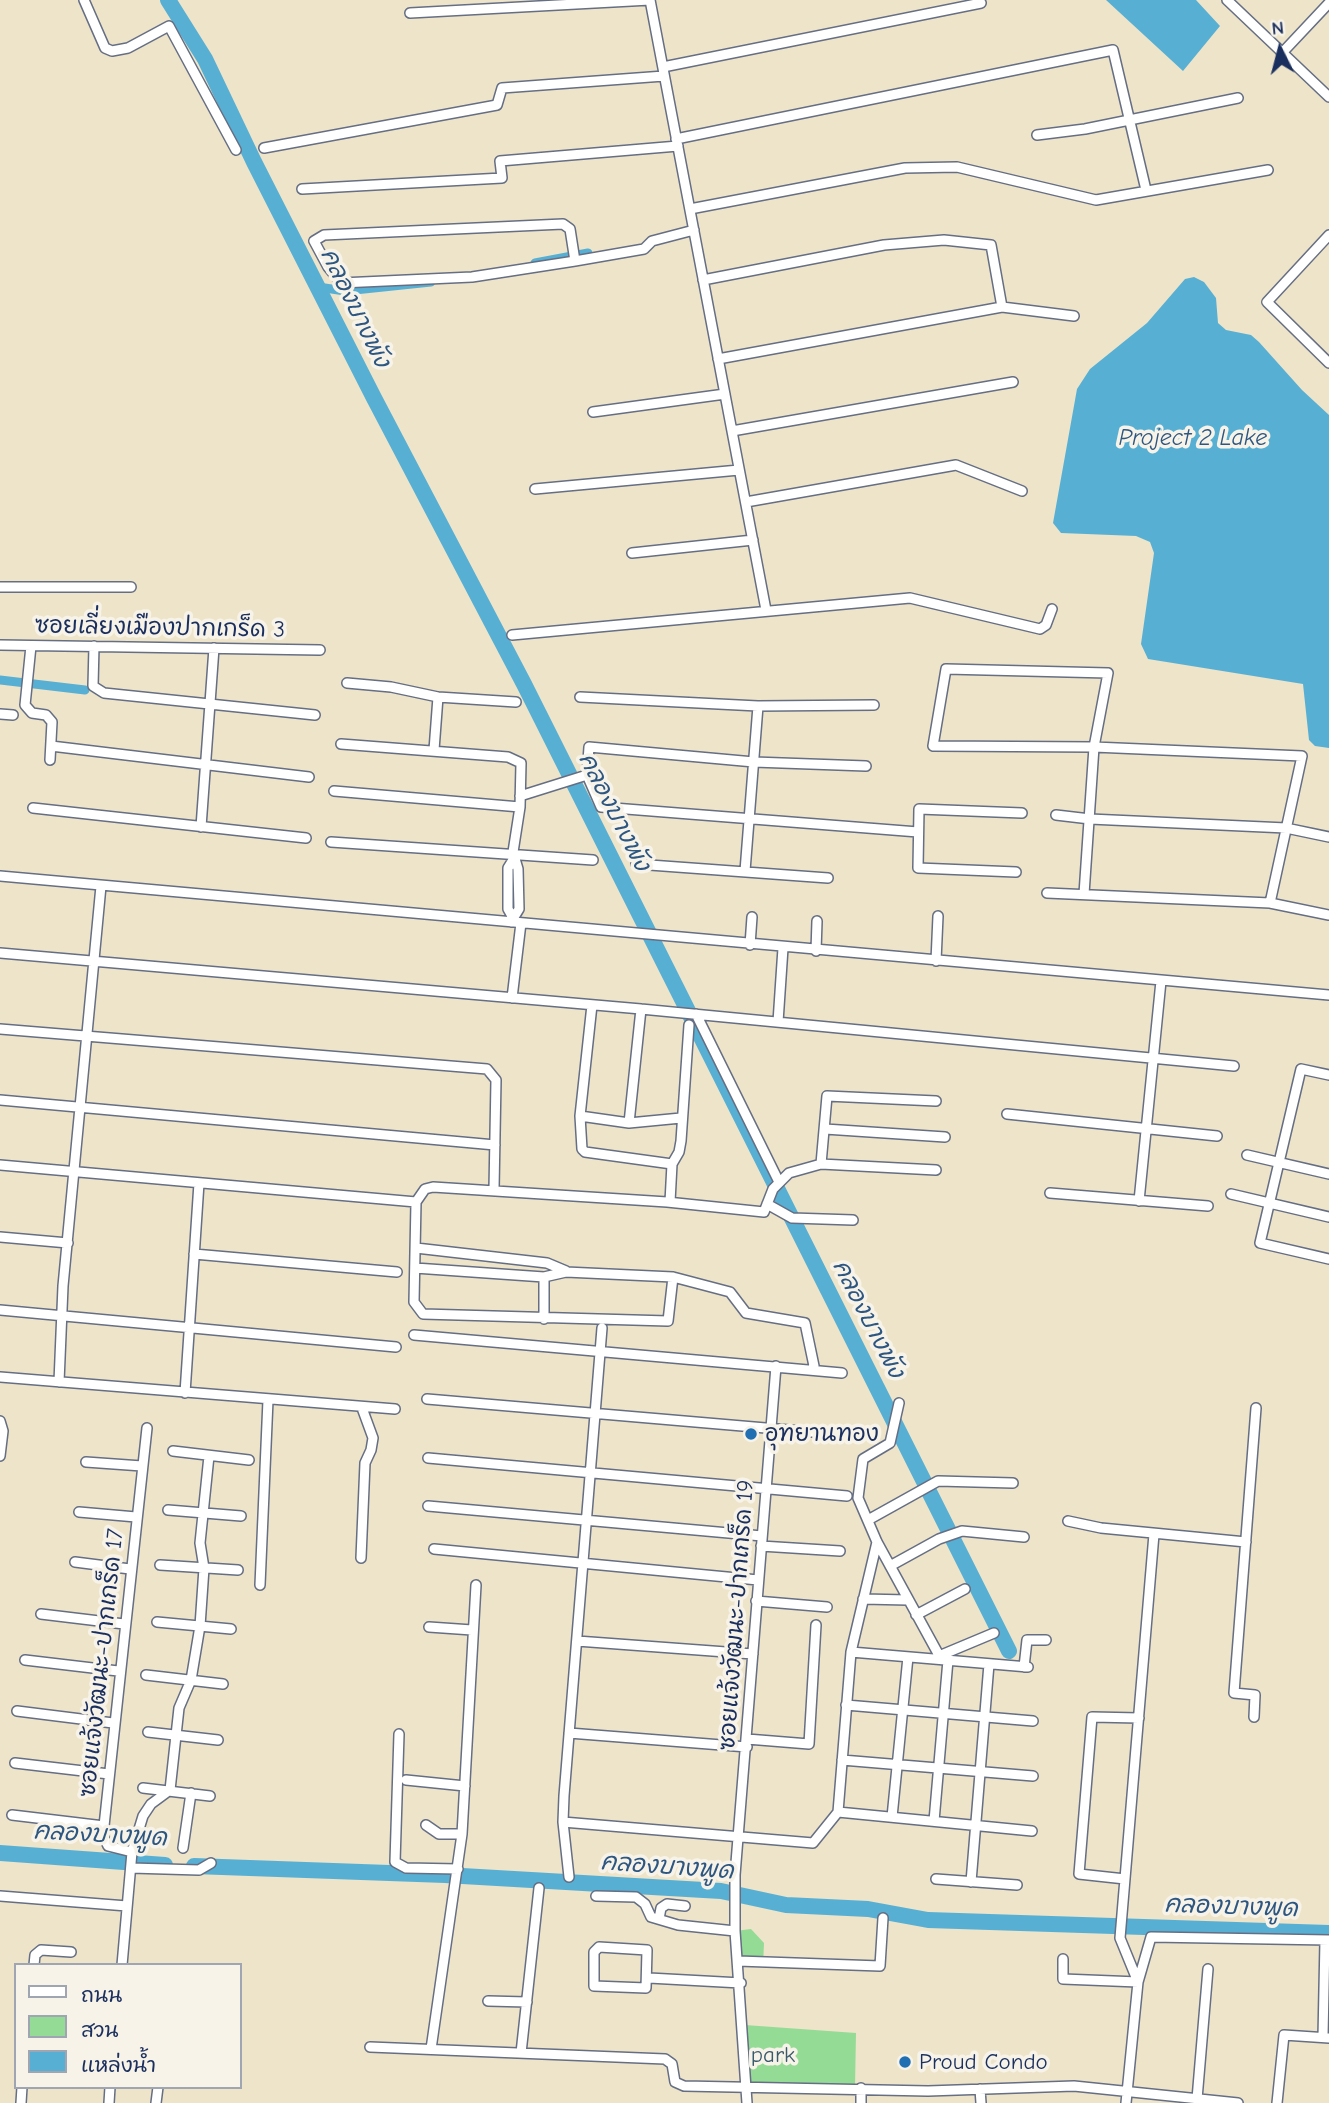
<!DOCTYPE html>
<meta charset="utf-8">
<style>
body{margin:0}
#map{position:relative;width:1329px;height:2103px;overflow:hidden;background:#eee4c9;font-family:"Comic Neue","Playpen Sans Thai",sans-serif}
canvas{display:block}
.legend{position:absolute;left:14px;top:1963px;width:228px;height:126px;box-sizing:border-box;background:#f7f3e8;border:2px solid #9fa5b1;margin:0;padding:9px 12px;list-style:none;font-size:21px;color:#1b2f5e}
.legend li{display:flex;align-items:center;gap:14px;height:35px}
.legend b{width:35px;border:2px solid #9fa5b1}
.north{position:absolute;left:1245px;top:14px;width:70px;height:70px;-webkit-text-stroke:5px #f7f3e8;paint-order:stroke;rotate:354deg;font-size:19px;font-weight:700;line-height:28px;text-align:center;color:#1b2f5e}
.north::after{content:'';display:block;margin:auto;width:24px;height:32px;background:#1b2f5e;clip-path:polygon(50% 0,100% 100%,50% 72%,0 100%)}
</style>
<div id="map">
<canvas width="1329" height="2103"></canvas>
<ul class="legend">
<li><b style="height:9px;background:#fff"></b>ถนน</li>
<li><b style="height:19px;background:#94db96"></b>สวน</li>
<li><b style="height:19px;background:#57b0d4"></b>แหล่งน้ำ</li>
</ul>
<div class="north">N</div>
</div>
<script>
const ctx = document.querySelector('canvas').getContext('2d');
ctx.lineJoin = 'round';
function fill(path, color) { ctx.fillStyle = color; ctx.fill(path, 'evenodd'); }
const shape = rows => new Path2D(rows.map(r => 'M' + r).join(''));
function trace(path, color, width, dash) { ctx.strokeStyle = color; ctx.lineWidth = width; ctx.lineCap = dash ? 'butt' : 'round'; ctx.setLineDash(dash || []); ctx.stroke(path); }
function drawText(font, color, halo, rows, align = 'center') {
  ctx.font = font + ' "Comic Neue","Playpen Sans Thai",sans-serif'; ctx.lineWidth = 7; ctx.setLineDash([]); ctx.textBaseline = 'middle'; ctx.strokeStyle = halo; ctx.fillStyle = color; for (const [text, x, y, turn = 0] of rows) {
    ctx.save(); ctx.translate(x, y); ctx.rotate((+turn || 0) * Math.PI / 180); ctx.textAlign = isNaN(turn) ? turn : align; if (halo) ctx.strokeText(text, 0, 0); ctx.fillText(text, 0, 0); ctx.restore();
  }
}
fill(shape([
 [751,1929,764,1943,763,1966,737,1964,735,1931],
 [745,2025,856,2033,855,2086,786,2083,741,2091]
]), '#94db96');
fill(shape([
 [1106,0,1196,0,1220,26,1183,71],
 [1194,277,1204,282,1216,298,1218,323,1226,330,1251,335,1259,342,1302,390,1329,415,1329,748,1315,746,1309,740,1303,684,1148,659,1141,644,1154,553,1150,542,1136,536,1061,533,1053,523,1077,389,1090,369,1147,323,1185,279]
]), '#57b0d4');
trace(shape([
 [535,263,588,253],
 [318,287,345,291,431,282],
 [0,680,85,690]
]), '#57b0d4', 9);
trace(shape([
 [168,0,205,59,254,162,374,398,524,684,1009,1651],
 [0,1853,165,1865],
 [194,1866,445,1875,721,1891,786,1905,868,1909,928,1920,1329,1933]
]), '#57b0d4', 16);
const street = shape([
 [84,0,105,48,112,51,128,48,169,26,236,150],
 [650,0,766,610],
 [1227,0,1329,97],
 [410,13,650,0],
 [1282,53,1329,3],
 [663,67,981,3],
 [1037,135,1085,129,1238,98],
 [676,139,1113,50,1146,190],
 [264,148,497,105,502,88,664,76],
 [302,189,502,178,500,161,678,146],
 [690,209,905,168,957,167,1096,200,1268,170],
 [1329,235,1267,302,1329,363],
 [575,261,570,229,563,224,324,235,314,241,328,267,341,283,472,277,575,261,644,249,652,241,694,230],
 [703,280,884,245,944,240,991,245,1002,307,1074,316],
 [718,359,1002,307],
 [593,412,725,394],
 [732,431,1013,382],
 [535,489,739,470],
 [746,502,956,465,1022,491],
 [632,553,753,540],
 [0,587,131,587],
 [512,635,910,598,1040,629,1046,625,1052,609],
 [0,645,320,650],
 [31,646,25,705,32,713,46,715,52,722,50,760],
 [94,646,93,686,104,693,315,715],
 [347,683,391,687,438,697,516,702],
 [580,697,758,706,874,705],
 [0,714,13,715],
 [341,744,508,757,521,763,520,807,513,852,518,869,519,909,511,922],
 [51,746,309,777],
 [434,750,438,697],
 [866,766,754,762,589,747,587,775,601,807,918,832],
 [334,791,520,807],
 [520,796,587,775],
 [33,808,306,838],
 [1056,815,1090,819,1286,828,1329,837],
 [201,827,214,648],
 [331,842,593,860],
 [636,864,828,878],
 [745,871,758,706],
 [1016,872,918,868,919,809,1022,813],
 [0,876,1329,995],
 [1047,893,1270,903,1329,915],
 [1084,894,1094,747,1108,673,946,669,933,746,1094,747,1302,756,1270,903],
 [512,916,508,909,508,868,513,860],
 [750,945,752,917],
 [816,951,817,921],
 [0,953,641,1009,1234,1066],
 [936,961,938,916],
 [512,998,521,923],
 [592,1005,580,1116,582,1149,585,1152,672,1164],
 [696,1014,779,1182],
 [778,1022,783,948],
 [0,1029,487,1069,496,1080,494,1189],
 [1329,1075,1301,1069,1260,1243,1329,1259],
 [0,1100,495,1145],
 [1007,1114,1217,1136],
 [580,1116,629,1123,681,1118],
 [629,1123,641,1009],
 [825,1129,945,1137],
 [1247,1155,1329,1174],
 [821,1164,827,1096,936,1101],
 [0,1165,416,1202],
 [1050,1193,1208,1206],
 [1231,1194,1329,1217],
 [1139,1201,1161,981],
 [670,1202,672,1164,679,1152,681,1141,689,1025],
 [767,1204,792,1218,853,1220],
 [0,1237,68,1243],
 [416,1248,547,1263,566,1271],
 [194,1254,397,1272],
 [415,1268,544,1277,566,1272,673,1277,730,1292,746,1313,805,1323,814,1366],
 [673,1277,668,1321,423,1314,414,1302,416,1202,425,1189,433,1187,667,1202,764,1212,773,1189,789,1173,821,1164,936,1170],
 [0,1310,396,1347],
 [544,1319,544,1277],
 [414,1335,842,1373],
 [0,1377,395,1409],
 [59,1382,63,1286,101,886],
 [185,1393,199,1183],
 [427,1399,859,1436],
 [899,1403,890,1443,863,1459,858,1498,877,1542,941,1659],
 [0,1421,3,1431,0,1456],
 [173,1451,249,1460],
 [428,1458,847,1496],
 [86,1462,142,1466],
 [428,1506,762,1536],
 [168,1510,241,1516],
 [79,1512,136,1517],
 [868,1520,938,1481,1013,1483],
 [1068,1521,1101,1528,1246,1542],
 [761,1546,840,1551],
 [434,1549,758,1580],
 [361,1558,365,1463,371,1450,373,1438,362,1408],
 [75,1562,130,1569],
 [160,1565,238,1570],
 [890,1566,939,1539,962,1531,1024,1537],
 [260,1585,268,1400],
 [863,1599,908,1600],
 [756,1601,827,1607],
 [41,1614,124,1624],
 [916,1615,965,1589],
 [157,1622,231,1629],
 [429,1627,472,1630],
 [577,1641,753,1654],
 [851,1652,1028,1667],
 [939,1656,994,1633],
 [25,1660,118,1671],
 [1024,1667,1027,1640,1046,1640],
 [146,1675,223,1684],
 [846,1705,1033,1721],
 [17,1711,113,1723],
 [1254,1717,1255,1695,1234,1693,1256,1408],
 [148,1732,218,1740],
 [569,1733,747,1747],
 [399,1734,395,1862,406,1868,458,1869],
 [747,1739,809,1744,816,1625],
 [842,1760,1033,1776],
 [15,1763,109,1774],
 [406,1780,465,1786],
 [143,1788,210,1796],
 [838,1812,851,1652,877,1542],
 [12,1815,104,1826],
 [892,1817,908,1657],
 [934,1821,948,1660],
 [563,1822,813,1843,838,1812,1032,1831],
 [426,1825,439,1834,462,1834],
 [183,1848,191,1793],
 [132,1852,143,1816,151,1804,170,1790,179,1708,191,1680,200,1626,204,1568,200,1543,209,1456],
 [131,1868,199,1870,211,1863],
 [569,1877,563,1822,564,1796,602,1328],
 [936,1879,1017,1885],
 [1125,1879,1079,1874,1092,1717,1139,1718],
 [971,1882,989,1664],
 [0,1896,127,1906],
 [596,1896,636,1897,645,1904,651,1917,678,1925,735,1931],
 [659,1919,661,1908,667,1904,685,1906],
 [599,1947,647,1950,646,1988,594,1986,594,1952,599,1947],
 [1063,1959,1063,1979,1138,1982,1126,2103],
 [738,1961,880,1966,883,1918],
 [34,1965,35,1955,41,1950,71,1952],
 [122,1965,132,1852,108,1846,103,1835,147,1428],
 [649,1978,741,1983],
 [1138,1982,1120,1938,1154,1534],
 [1138,1982,1151,1937,1329,1940],
 [488,2001,527,2002],
 [1323,2037,1325,1940],
 [370,2047,665,2059,672,2064,675,2082,684,2086,928,2091,1074,2086,1238,2103],
 [431,2049,462,1834,476,1585],
 [521,2053,539,1888],
 [861,2088,861,2103],
 [980,2089,981,2103],
 [1197,2099,1208,1969],
 [21,2103,22,2087],
 [109,2103,110,2087],
 [156,2103,158,2087],
 [747,2103,735,1931,735,1875,776,1366],
 [1277,2103,1284,2035,1329,2038]
]);
trace(street, '#656e83', 12);
trace(street, '#fff', 9);
for (const [x, y, r, color] of [
 [751,1434,7,"#1f6fb2"],
 [905,2062,7,"#1f6fb2"]
]) { const dot = new Path2D(); dot.arc(x, y, r, 0, 2 * Math.PI); ctx.fillStyle = color; ctx.fill(dot); trace(dot, '#f7f3e8', 2.5); }
drawText('23px', '#1b2f5e', '#f7f3e8', [
 ["ซอยเลี่ยงเมืองปากเกร็ด 3",160,628,1],
 ["ซอยแจ้งวัฒนะ-ปากเกร็ด 19",737,1615,-86],
 ["ซอยแจ้งวัฒนะ-ปากเกร็ด 17",102,1663,-84]
]);
drawText('23px', '#1b2f5e', '#f7f3e8', [
 ["อุทยานทอง",765,1434],
 ["Proud Condo",919,2062]
], 'left');
drawText('23px', '#395a6c', '#f7f3e8', [
 ["park",773,2055]
]);
drawText('italic 24px', '#2d5681', '#f7f3e8', [
 ["คลองบางพัง",355,308,64],
 ["Project 2 Lake",1193,438],
 ["คลองบางพัง",614,812,63],
 ["คลองบางพัง",868,1319,63],
 ["คลองบางพูด",100,1835,3],
 ["คลองบางพูด",667,1867,4],
 ["คลองบางพูด",1231,1907,2]
]);
</script>
